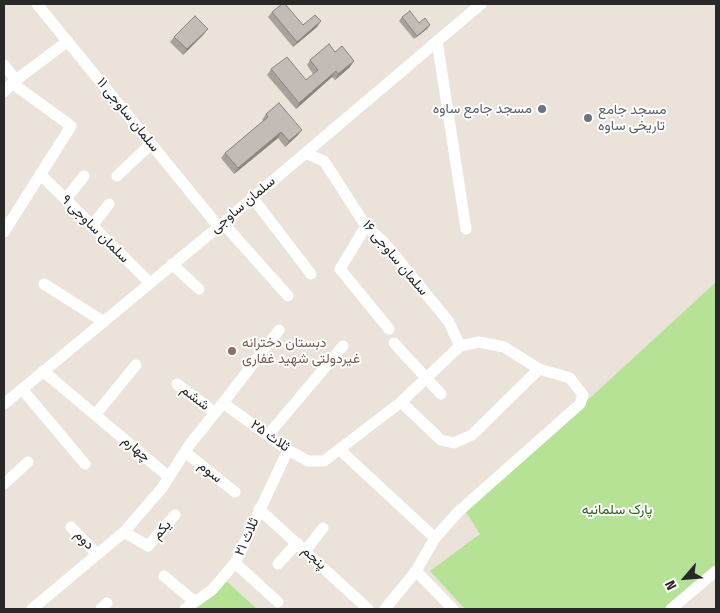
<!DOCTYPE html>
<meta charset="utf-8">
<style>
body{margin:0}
#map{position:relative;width:720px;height:613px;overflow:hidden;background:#ebe2d9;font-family:"Fira Sans Condensed",sans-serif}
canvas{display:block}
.frame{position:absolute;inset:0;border:5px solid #282828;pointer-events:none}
.north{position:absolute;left:660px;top:553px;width:50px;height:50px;-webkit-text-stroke:4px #fff;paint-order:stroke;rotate:243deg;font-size:14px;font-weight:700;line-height:20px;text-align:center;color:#282828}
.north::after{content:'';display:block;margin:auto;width:18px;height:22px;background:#282828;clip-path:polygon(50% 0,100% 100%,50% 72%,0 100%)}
</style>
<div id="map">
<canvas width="720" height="613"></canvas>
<div class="frame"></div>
<div class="north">N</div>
</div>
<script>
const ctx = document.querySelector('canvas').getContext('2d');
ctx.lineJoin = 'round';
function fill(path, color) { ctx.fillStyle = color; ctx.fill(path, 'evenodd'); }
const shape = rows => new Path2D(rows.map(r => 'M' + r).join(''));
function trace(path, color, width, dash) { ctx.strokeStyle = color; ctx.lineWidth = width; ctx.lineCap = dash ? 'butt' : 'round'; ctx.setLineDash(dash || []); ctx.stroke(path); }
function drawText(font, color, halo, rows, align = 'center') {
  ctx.font = font + ' "Fira Sans Condensed",Vazirmatn,sans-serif'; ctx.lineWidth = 4; ctx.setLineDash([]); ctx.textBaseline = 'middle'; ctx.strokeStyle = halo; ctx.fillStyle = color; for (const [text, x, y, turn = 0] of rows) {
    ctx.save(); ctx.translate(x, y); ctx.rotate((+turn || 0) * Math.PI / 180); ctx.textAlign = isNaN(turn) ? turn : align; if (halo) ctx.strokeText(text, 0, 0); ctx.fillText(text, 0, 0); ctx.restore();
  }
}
fill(shape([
 [716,282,716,571,671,609,465,609,430,571,480,534,466,512],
 [225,580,257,609,194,609]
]), '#b5e295');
trace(shape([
 [37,4,218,226],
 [437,41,466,229],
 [4,65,16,80],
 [4,92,12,83,68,41],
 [305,153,324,161,366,226,383,241,449,322,460,346],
 [40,174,150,283],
 [117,176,151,144],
 [252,197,311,274],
 [66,199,84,176],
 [223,223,288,296],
 [92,226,109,204],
 [366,226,340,269,389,329],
 [4,232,71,126,12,83],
 [172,264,199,289],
 [44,284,104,322],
 [394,343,441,394],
 [43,371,169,477],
 [177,384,214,412],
 [22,389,85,464],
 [223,403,279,330],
 [4,404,223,223,481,4],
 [95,415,136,365],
 [268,435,343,346],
 [340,450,435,538,458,512,580,404,583,395,570,378,539,369,504,347,479,342,460,346,401,402],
 [185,452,235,492],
 [4,484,28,462],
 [259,509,368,609],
 [71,527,97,554],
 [124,532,148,546,175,515],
 [306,550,323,528],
 [235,563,278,602],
 [278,564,297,543],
 [416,571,453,609],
 [164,576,195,602],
 [32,609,124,532,162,488,190,444,223,403,288,450,308,461,324,461,401,402,441,440,454,443,472,435,539,369],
 [101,609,107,603],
 [185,609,212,590,235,563,288,450],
 [385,609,416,571,435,538],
 [671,609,716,571]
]), '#fff', 11);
fill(shape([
 [272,12,303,25,317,27,293,47,268,17],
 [402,17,419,23,430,25,427,29,414,39,399,21],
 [204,34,183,55,170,42,174,37],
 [335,52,350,67,335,80,332,77,296,109,267,75,271,69,306,80,313,74,307,65,310,60],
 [266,114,298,135,285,147,278,138,234,174,221,158,225,153,263,121,262,120]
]), '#a8a29d');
fill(shape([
 [321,21,317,27,293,47,297,42],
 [430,25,427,29,414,39,417,36],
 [208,29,204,34,183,55,187,49],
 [354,61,350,67,335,80,338,74],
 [336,71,332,77,296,109,299,103],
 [302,130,298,135,285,147,289,141],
 [281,132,278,138,234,174,238,168]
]), '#88847f');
const building = shape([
 [282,4,285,4,303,25,315,15,321,21,297,42,272,12,282,4],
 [410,11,419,23,425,18,430,25,417,36,402,17,410,11],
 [195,16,208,29,187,49,174,37,195,16],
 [329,44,335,52,342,46,354,61,338,74,336,71,299,103,271,69,287,57,306,80,318,70,310,60,329,44],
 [279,103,302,130,289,141,281,132,238,168,225,153,268,117,266,114,279,103]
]);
fill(building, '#c3bcb6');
trace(building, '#88847f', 1);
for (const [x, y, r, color] of [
 [542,109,5,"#6b7280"],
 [588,118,5,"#6b7280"],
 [232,351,5,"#8d6e63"]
]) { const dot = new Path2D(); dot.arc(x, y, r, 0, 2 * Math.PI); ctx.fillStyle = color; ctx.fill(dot); trace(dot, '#fff', 2); }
drawText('14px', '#5b616d', '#fff', [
 ["مسجد جامع ساوه",532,109],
 ["مسجد جامع",598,110,"left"],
 ["تاریخی ساوه",598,126,"left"]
], 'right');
drawText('14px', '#282828', '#fff', [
 ["سلمان ساوجی ۱۱",128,115,51],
 ["سلمان ساوجی",243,205,-40],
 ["سلمان ساوجی ۹",95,229,45],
 ["سلمان ساوجی ۱۶",395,258,50],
 ["ششم",195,398,38],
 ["ثلاث ۲۵",270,436,35],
 ["چهارم",136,449,40],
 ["سوم",210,472,39],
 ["یکم",162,530,-49],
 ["ثلاث ۲۱",247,537,-66],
 ["دوم",84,540,45],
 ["پنجم",314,558,43]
]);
drawText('14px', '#785e54', '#fff', [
 ["دبستان دخترانه",242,343],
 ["غیردولتی شهید غفاری",242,359]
], 'left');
drawText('14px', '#2e6419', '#fff', [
 ["پارک سلمانیه",617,510]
]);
</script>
